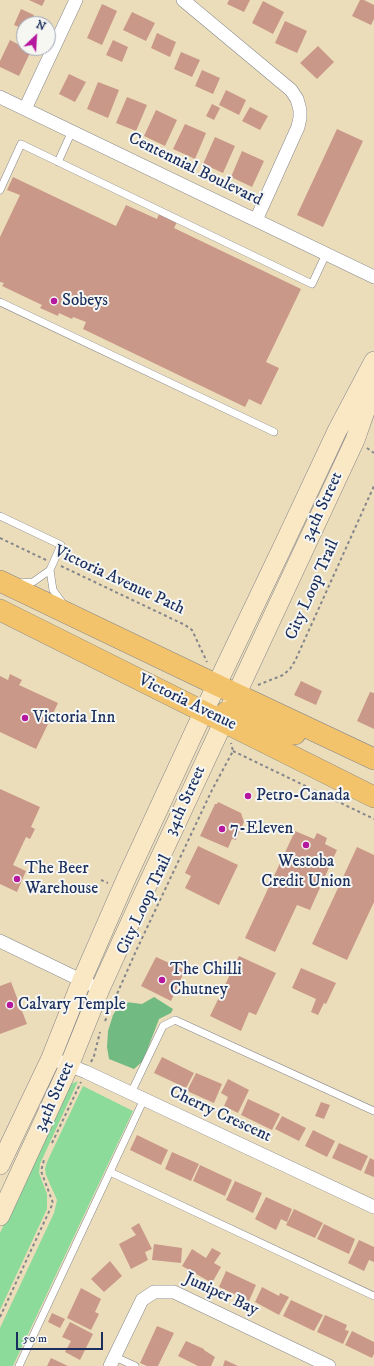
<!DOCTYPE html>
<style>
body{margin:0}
#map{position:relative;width:374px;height:1366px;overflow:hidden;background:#ecddba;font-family:"IM FELL DW Pica",serif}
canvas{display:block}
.north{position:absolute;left:16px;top:16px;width:40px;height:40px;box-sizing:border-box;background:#f6f6f2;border:1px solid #9ea6b7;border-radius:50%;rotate:25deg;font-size:11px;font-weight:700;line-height:16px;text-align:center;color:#1b2f5e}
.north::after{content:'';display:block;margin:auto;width:14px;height:18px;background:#b5179e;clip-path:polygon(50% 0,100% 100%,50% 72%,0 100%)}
.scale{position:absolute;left:16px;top:1332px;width:87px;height:18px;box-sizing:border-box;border:2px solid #1b2f5e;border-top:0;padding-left:5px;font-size:12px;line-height:14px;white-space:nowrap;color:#1b2f5e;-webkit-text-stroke:3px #f6f6f2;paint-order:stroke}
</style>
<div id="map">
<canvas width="374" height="1366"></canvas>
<div class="north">N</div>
<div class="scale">50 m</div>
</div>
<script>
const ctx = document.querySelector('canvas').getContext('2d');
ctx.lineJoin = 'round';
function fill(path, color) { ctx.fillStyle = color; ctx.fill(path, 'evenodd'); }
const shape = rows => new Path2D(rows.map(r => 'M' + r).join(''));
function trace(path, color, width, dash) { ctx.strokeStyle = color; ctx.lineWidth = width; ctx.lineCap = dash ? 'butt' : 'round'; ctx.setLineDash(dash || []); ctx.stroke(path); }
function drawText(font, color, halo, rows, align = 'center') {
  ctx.font = font + ' "IM FELL DW Pica",serif'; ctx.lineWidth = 4; ctx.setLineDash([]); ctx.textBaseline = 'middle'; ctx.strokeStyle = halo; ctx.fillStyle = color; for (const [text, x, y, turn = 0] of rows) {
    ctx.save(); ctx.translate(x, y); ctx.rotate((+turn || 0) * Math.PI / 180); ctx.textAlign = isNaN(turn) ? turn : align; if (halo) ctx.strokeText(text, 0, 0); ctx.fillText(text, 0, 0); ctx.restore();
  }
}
fill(shape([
 [78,1081,40,1164,39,1173,47,1194,47,1209,0,1310,0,1233,67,1089,71,1084],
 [83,1086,133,1111,13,1366,0,1366,0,1328,54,1213,57,1200,46,1175,45,1169,47,1162]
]), '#8cdb9a');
fill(shape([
 [154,997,173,1009,171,1013,159,1019,143,1061,134,1069,109,1059,107,1047,108,1031,113,1015,120,1004,126,1002,142,1004]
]), '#71bb82');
fill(shape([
 [29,0,45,0,42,6],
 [229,0,250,0,244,12,227,4],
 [360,0,364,0,374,5,374,19,371,25,352,16],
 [263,1,284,12,273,34,252,23],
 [102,4,117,11,102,45,87,38],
 [21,9,34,15,30,24,24,24,24,29,14,25],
 [132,12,155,23,146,41,123,30],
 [285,21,307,31,297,53,275,43],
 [157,33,176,42,170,57,151,48],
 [10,40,31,51,19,76,0,67,0,61],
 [113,40,128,47,122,62,106,55],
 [318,46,334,62,317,79,300,63],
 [181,52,200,60,192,77,174,69],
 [202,70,220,78,213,94,195,86],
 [69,74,86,82,75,102,59,94],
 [98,82,119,90,108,118,87,109],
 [226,90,246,100,239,115,219,105],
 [127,97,147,105,136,131,116,123],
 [212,104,220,108,214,120,206,116],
 [250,107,268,116,260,130,242,121],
 [156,110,177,120,165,146,144,136],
 [185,124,206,133,195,159,173,149],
 [337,129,363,141,323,227,297,215],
 [215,137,235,146,223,173,203,164],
 [242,151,264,161,252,187,231,177],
 [13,177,116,226,126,205,157,219,159,214,177,222,174,228,301,289,266,362,279,368,261,405,249,399,245,407,83,329,86,322,73,317,72,319,59,313,58,316,40,308,42,305,2,286,4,283,0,282,0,237,20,195,7,190],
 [10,674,22,680,19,685,58,703,36,749,0,732,0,676,8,680],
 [301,681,322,691,316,705,294,695],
 [370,692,374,693,374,729,357,721],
 [0,789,40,807,31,827,35,829,30,839,26,837,13,865,26,871,17,892,0,884],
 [218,802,241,813,244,822,236,840,232,839,228,848,200,836,215,804,217,804],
 [295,831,314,839,317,833,327,838,325,844,337,850,310,910,297,905,275,952,245,938],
 [198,846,238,865,219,905,185,888,191,876,185,873],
 [357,847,374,855,374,902,347,960,312,944],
 [239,956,276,973,256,1015,249,1012,241,1031,210,1016],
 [156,957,185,970,171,1001,141,986],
 [301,968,336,983,326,1004,324,1003,318,1015,311,1012,316,999,292,988],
 [11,982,27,1024,0,1034,0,986],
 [162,1057,194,1073,186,1088,154,1073],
 [196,1073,222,1084,214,1103,187,1091],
 [228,1079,249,1090,238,1113,224,1106,228,1097,221,1093],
 [248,1099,280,1114,272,1130,241,1115],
 [321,1102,330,1105,324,1119,315,1116],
 [282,1116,306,1128,299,1141,275,1129],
 [313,1130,335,1141,327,1157,305,1146],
 [137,1135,168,1150,161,1165,130,1150],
 [339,1143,368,1156,361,1171,332,1158],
 [172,1152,199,1164,191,1181,165,1169],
 [370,1158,374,1160,374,1177,364,1173],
 [200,1165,232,1180,225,1196,193,1181],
 [235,1181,262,1193,253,1213,226,1200],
 [266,1197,292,1209,287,1222,281,1219,276,1230,255,1219],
 [294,1209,323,1223,315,1238,286,1225],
 [139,1223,152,1249,145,1252,148,1260,131,1269,119,1244,136,1235,131,1228],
 [324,1224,355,1239,349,1254,317,1239],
 [359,1240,374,1247,374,1262,369,1260,364,1271,348,1263],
 [154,1244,182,1248,181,1263,152,1260],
 [212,1248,221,1253,214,1263,221,1267,212,1283,182,1266,192,1249,206,1258],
 [110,1261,122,1276,104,1292,91,1279],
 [226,1271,256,1285,249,1301,219,1287],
 [262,1287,279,1296,280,1293,289,1297,279,1315,255,1302],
 [81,1288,101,1299,95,1312,99,1314,91,1330,67,1318],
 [291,1300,323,1315,314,1331,283,1316],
 [52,1313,65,1319,60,1328,48,1322],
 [325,1315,347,1325,345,1330,349,1331,343,1344,317,1332],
 [70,1322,93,1334,80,1360,65,1352,71,1341,62,1337],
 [157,1326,174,1333,158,1366,147,1366,140,1363],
 [352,1331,374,1342,374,1354,372,1358,345,1345],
 [186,1341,204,1349,204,1350,215,1357,211,1366,198,1366,178,1356],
 [51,1358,68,1366,47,1366],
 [225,1360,238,1366,223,1366]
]), '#c99889');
const lane = shape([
 [58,162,72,131],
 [0,190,21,144,312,284,326,254],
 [0,302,274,432],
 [0,516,61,545,50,570,33,582,18,583],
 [50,570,53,590,64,605],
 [131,1093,163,1026,175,1020,374,1111],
 [110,1172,374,1296],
 [115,1357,135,1366],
 [19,1366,144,1099]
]);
const street = shape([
 [183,0,291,90,297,99,300,110,300,118,298,127,256,220],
 [0,97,374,277],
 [25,109,76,0],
 [0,941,89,984],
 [51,1058,86,1072,374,1207],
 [110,1366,142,1300,154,1292,174,1292,329,1366]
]);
const secondary = shape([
 [0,1165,51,1058,82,980,126,879,196,728,283,546,337,431,374,361],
 [0,1216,69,1066,100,989,146,888,355,440,374,386]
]);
const primary = shape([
 [0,581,217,685,374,759],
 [0,610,374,797],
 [226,712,241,716,295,734]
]);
trace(lane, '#84868c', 8);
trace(street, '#84868c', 14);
trace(secondary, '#84868c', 20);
trace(primary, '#84868c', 22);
trace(shape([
 [367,448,374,453],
 [0,538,46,560],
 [61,566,185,625,192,630,207,662],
 [258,685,283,675,290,669,295,661,374,486],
 [233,751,374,819],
 [101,880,108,883],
 [105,1021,136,951,212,790,233,751,231,743],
 [91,1062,94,1056,100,1032],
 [52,1143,81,1082],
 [0,1317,53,1203,41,1171,44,1160]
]), '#84868c', 2, [3, 3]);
trace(lane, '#fff', 7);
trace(street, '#fff', 13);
trace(secondary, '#fae7c3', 19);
trace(primary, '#f2c36a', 21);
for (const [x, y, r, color] of [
 [54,301,4,"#b5179e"],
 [25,718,4,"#b5179e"],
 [248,796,4,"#b5179e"],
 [222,829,4,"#b5179e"],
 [306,845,4,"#b5179e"],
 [17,879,4,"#b5179e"],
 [162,980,4,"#b5179e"],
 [10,1005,4,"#b5179e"]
]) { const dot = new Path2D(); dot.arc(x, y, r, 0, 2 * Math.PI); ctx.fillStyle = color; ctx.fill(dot); trace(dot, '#f6f6f2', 1.5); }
drawText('17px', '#1b2f5e', '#f6f6f2', [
 ["Centennial Boulevard",195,170,26],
 ["34th Street",323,507,-65],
 ["Victoria Avenue Path",119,581,25],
 ["City Loop Trail",313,590,-66],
 ["Victoria Avenue",187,703,26],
 ["34th Street",186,801,-65],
 ["City Loop Trail",145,905,-65],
 ["34th Street",55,1097,-66],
 ["Cherry Crescent",220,1115,25],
 ["Juniper Bay",221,1295,25]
]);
drawText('17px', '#1b2f5e', '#f6f6f2', [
 ["Sobeys",62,301],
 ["Victoria Inn",33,718],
 ["Petro-Canada",256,796],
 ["7-Eleven",230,829],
 ["Westoba",306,862,"center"],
 ["Credit Union",306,882,"center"],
 ["The Beer",25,869],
 ["Warehouse",25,889],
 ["The Chilli",170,970],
 ["Chutney",170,990],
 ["Calvary Temple",18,1005]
], 'left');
</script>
